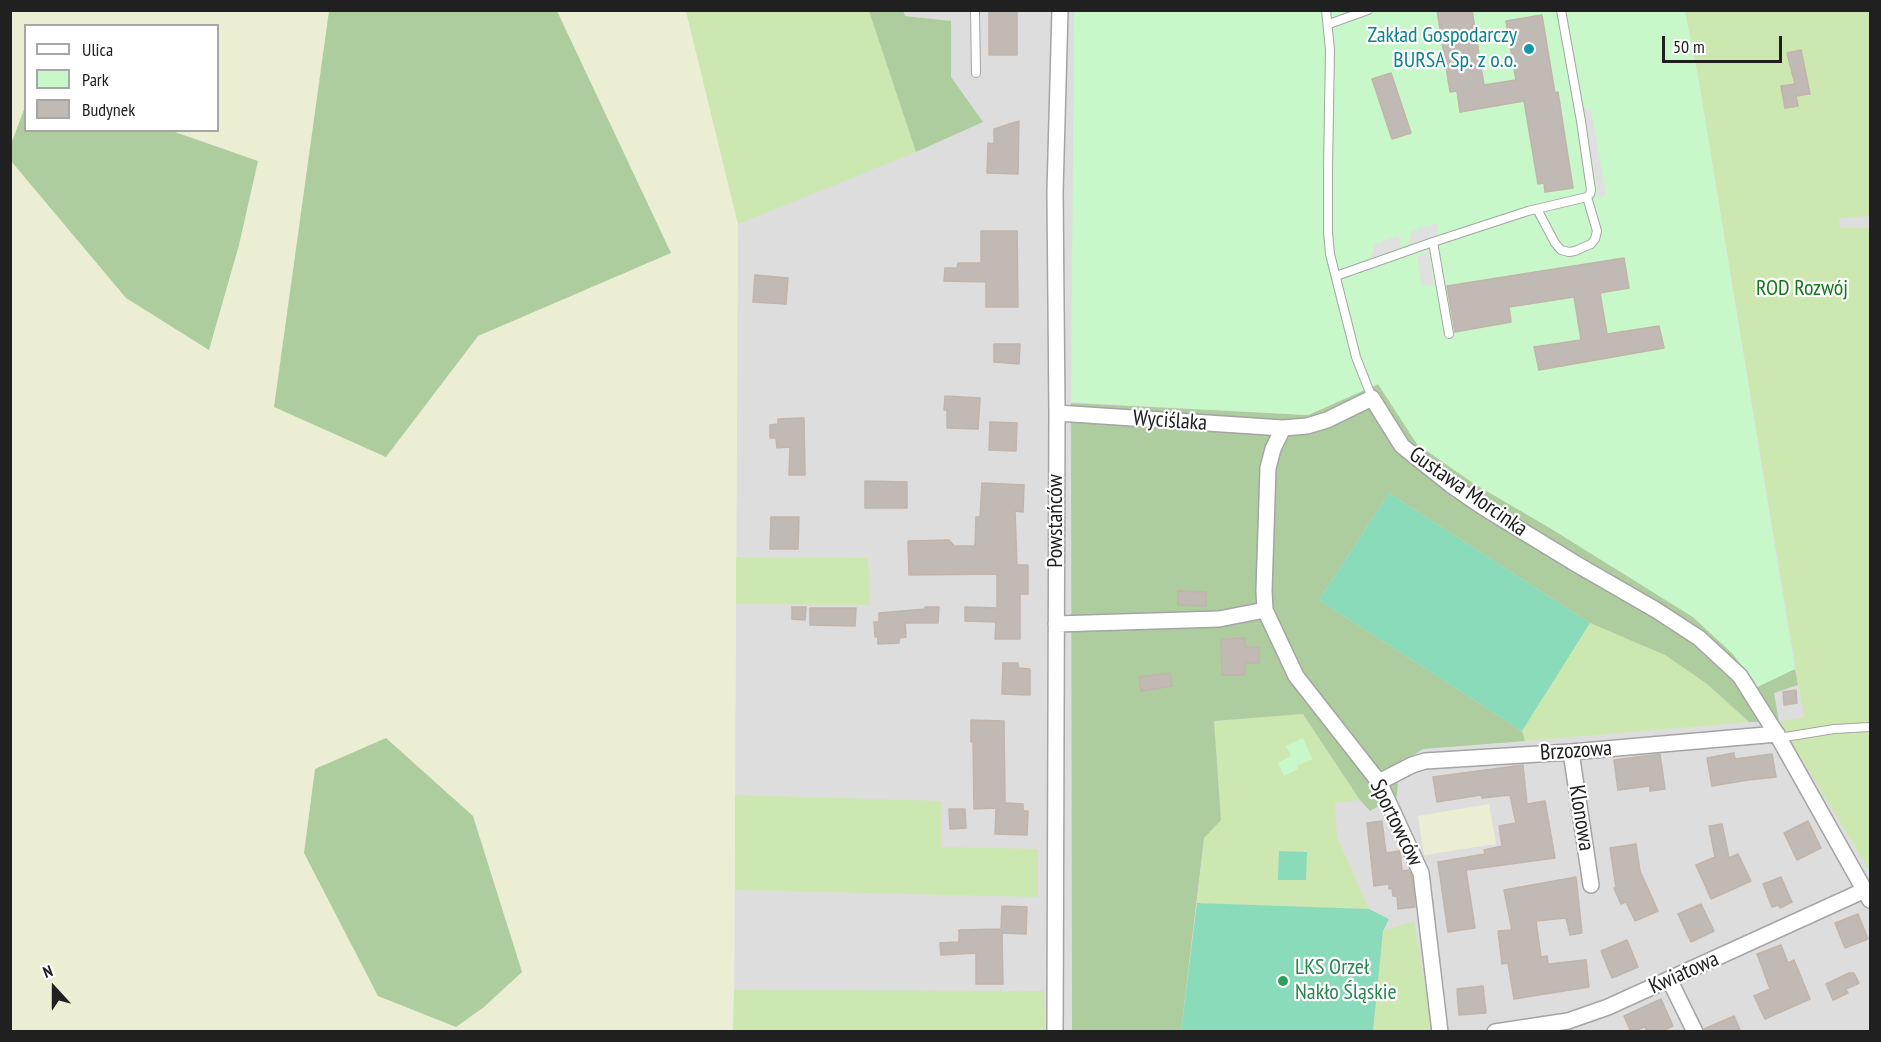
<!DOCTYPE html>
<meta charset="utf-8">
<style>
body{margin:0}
#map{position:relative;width:1881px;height:1042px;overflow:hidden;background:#f0ede7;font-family:"PT Sans Narrow",sans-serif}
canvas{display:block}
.frame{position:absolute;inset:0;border:12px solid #202020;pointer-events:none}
.legend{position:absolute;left:24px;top:24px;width:195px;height:108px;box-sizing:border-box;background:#fff;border:2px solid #a6a6a6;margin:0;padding:8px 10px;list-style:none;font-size:18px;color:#202020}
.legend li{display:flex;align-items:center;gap:12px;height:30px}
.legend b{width:30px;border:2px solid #a6a6a6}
.north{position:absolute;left:24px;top:958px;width:60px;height:60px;-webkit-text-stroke:4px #fff;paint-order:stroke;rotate:339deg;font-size:16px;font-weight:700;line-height:24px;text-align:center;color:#202020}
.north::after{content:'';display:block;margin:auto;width:21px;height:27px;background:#202020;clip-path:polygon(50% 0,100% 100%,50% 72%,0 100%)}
.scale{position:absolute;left:1662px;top:36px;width:120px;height:27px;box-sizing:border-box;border:3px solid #202020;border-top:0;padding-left:8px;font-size:18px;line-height:21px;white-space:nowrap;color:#202020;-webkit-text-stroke:4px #fff;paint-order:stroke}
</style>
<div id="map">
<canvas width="1881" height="1042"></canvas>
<div class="frame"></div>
<ul class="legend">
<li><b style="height:8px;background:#fff"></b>Ulica</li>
<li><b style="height:16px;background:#c8f7ca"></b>Park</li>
<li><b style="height:16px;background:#c1b9b4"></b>Budynek</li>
</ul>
<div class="north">N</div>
<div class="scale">50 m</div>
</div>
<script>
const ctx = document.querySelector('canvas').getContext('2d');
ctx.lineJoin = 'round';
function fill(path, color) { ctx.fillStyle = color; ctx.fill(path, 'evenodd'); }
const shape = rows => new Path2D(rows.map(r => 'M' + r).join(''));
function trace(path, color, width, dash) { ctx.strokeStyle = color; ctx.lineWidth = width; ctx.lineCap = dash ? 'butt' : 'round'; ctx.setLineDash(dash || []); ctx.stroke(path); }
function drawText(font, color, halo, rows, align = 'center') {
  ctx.font = font + ' "PT Sans Narrow",sans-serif'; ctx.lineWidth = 4.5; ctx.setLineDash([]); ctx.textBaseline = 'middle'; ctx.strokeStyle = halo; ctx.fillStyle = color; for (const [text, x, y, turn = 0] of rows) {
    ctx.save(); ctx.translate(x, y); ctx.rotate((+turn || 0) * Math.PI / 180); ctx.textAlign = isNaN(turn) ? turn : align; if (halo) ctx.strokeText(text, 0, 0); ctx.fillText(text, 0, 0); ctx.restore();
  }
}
fill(shape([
 [686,11,1870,11,1870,1031,734,1031]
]), '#dedddd');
fill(shape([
 [10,11,686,11,738,224,734,1031,11,1031],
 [26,26,218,26,218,130,26,130],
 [1489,804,1496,844,1424,855,1418,816]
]), '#eceed4');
fill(shape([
 [686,11,869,11,916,152,738,224],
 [1685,11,1870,11,1870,216,1839,218,1840,228,1870,228,1870,871,1779,722,1804,717,1698,76],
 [736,557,868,558,870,605,736,604],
 [1590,623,1665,655,1706,683,1749,722,1525,741,1522,731],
 [1303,714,1360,800,1335,803,1337,837,1369,909,1197,903,1204,838,1221,820,1214,721],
 [735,795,941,801,941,847,1038,849,1038,897,735,890],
 [1414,921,1433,1031,1373,1032,1383,931],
 [734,990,1044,991,1045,1031,733,1031]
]), '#cde7b1');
fill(shape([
 [329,11,557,11,671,253,478,336,386,457,274,407],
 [869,11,903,11,905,16,951,21,951,77,983,122,916,152],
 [25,107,26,130,172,131,258,161,239,245,209,350,126,298,11,161,11,144],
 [1378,384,1417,444,1473,483,1550,528,1693,617,1733,654,1757,687,1795,669,1798,685,1774,693,1779,722,1749,722,1706,683,1665,655,1590,623,1389,493,1319,600,1522,731,1525,741,1423,749,1399,764,1397,796,1370,811,1360,800,1303,714,1214,721,1221,820,1204,838,1181,1031,1072,1031,1071,403,1308,415],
 [386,738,473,816,522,972,484,1007,456,1027,378,996,304,853,315,769]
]), '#adcd9e');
fill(shape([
 [1074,11,1685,11,1698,76,1795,669,1757,687,1733,654,1693,617,1550,528,1473,483,1417,444,1378,384,1308,415,1071,402],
 [1303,738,1312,759,1297,766,1298,769,1284,776,1278,763,1291,756,1286,746]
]), '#c8f7ca');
fill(shape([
 [1389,493,1590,623,1522,731,1319,600],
 [1279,851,1307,852,1306,880,1278,880],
 [1197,903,1369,909,1389,919,1383,931,1373,1031,1181,1031]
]), '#8adbba');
fill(shape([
 [1583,106,1587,110,1591,109,1606,195,1601,197,1599,200],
 [1432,223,1438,225,1437,236,1408,245,1412,229,1418,231,1419,227,1424,229,1426,225,1431,226],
 [1394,236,1401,237,1400,248,1371,258,1375,243,1381,243,1382,240,1387,241,1388,238,1394,239],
 [1429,252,1434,285,1422,286,1417,256]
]), '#e0e0e0');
const building = shape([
 [989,10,1017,10,1017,55,989,55,989,10],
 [1437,10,1472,10,1484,85,1516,80,1506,21,1542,15,1555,93,1558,92,1573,188,1545,192,1544,183,1538,184,1524,101,1460,112,1457,91,1450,92,1437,10],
 [1801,50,1810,94,1796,96,1798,106,1785,108,1781,86,1795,84,1787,53,1801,50],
 [1391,73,1411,133,1392,139,1372,79,1391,73],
 [1019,121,1018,174,987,173,988,143,994,144,994,129,1019,121],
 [981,231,1017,231,1018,307,986,307,986,282,944,281,945,268,957,268,958,263,981,263,981,231],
 [1624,258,1629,288,1600,293,1607,334,1659,326,1664,348,1539,370,1534,347,1581,340,1574,297,1509,307,1511,322,1455,332,1447,286,1624,258],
 [755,275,788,278,786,304,753,302,755,275],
 [994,344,1020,344,1019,364,994,362,994,344],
 [945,396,980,398,978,429,947,428,947,410,944,410,945,396],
 [804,418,805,475,789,475,790,447,777,448,776,438,770,438,770,425,778,424,778,419,804,418],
 [990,422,1017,423,1016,451,989,450,990,422],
 [865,481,907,482,907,508,865,508,865,481],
 [982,483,1024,485,1023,512,1015,511,1017,565,1028,565,1028,594,1020,594,1020,639,995,639,996,622,965,621,965,607,997,608,997,574,909,575,908,541,949,540,954,546,975,546,976,517,980,517,982,483],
 [771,517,799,517,798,549,770,549,771,517],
 [1178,591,1206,592,1206,606,1178,605,1178,591],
 [792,607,806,607,805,620,792,619,792,607],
 [925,607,939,607,938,623,905,623,906,637,899,638,899,643,878,644,878,637,875,637,874,622,879,622,879,613,925,609,925,607],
 [810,608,856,608,855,626,810,625,810,608],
 [1245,638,1245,647,1259,647,1259,663,1245,663,1245,675,1222,675,1221,639,1245,638],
 [1003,663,1018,663,1018,668,1030,669,1030,695,1002,694,1003,663],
 [1170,673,1172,686,1141,691,1139,677,1170,673],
 [1796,690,1797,703,1784,705,1783,692,1796,690],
 [971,720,1004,721,1005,803,1023,804,1023,811,1028,811,1027,835,995,834,996,808,974,809,973,742,971,742,971,720],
 [1734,753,1735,759,1772,754,1776,777,1748,780,1712,786,1707,758,1734,753],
 [1660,754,1665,789,1650,791,1650,786,1618,790,1614,760,1660,754],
 [1523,765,1527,804,1545,801,1555,858,1466,870,1475,928,1448,932,1438,862,1485,854,1484,850,1502,846,1499,826,1516,823,1510,795,1482,798,1481,795,1437,802,1433,777,1523,765],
 [949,809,965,809,966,828,950,829,949,809],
 [1382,821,1386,853,1400,851,1402,871,1409,870,1412,876,1415,907,1398,909,1397,896,1393,896,1392,888,1389,889,1389,884,1374,886,1367,823,1382,821],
 [1808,821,1821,848,1797,860,1784,833,1808,821],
 [1722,824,1729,858,1738,854,1751,881,1711,899,1696,865,1715,857,1709,826,1722,824],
 [1636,844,1640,871,1658,911,1635,921,1626,902,1621,904,1614,888,1616,888,1610,848,1636,844],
 [1576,877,1582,933,1570,935,1566,918,1536,921,1541,957,1547,956,1548,964,1586,960,1589,987,1514,999,1508,963,1502,964,1498,931,1512,930,1504,890,1576,877],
 [1781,877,1792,902,1780,908,1778,905,1772,907,1763,884,1781,877],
 [1701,904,1714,931,1691,942,1678,914,1701,904],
 [1002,906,1027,907,1026,934,1002,933,1003,984,976,984,976,953,941,955,940,943,959,942,959,930,1001,929,1002,906],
 [1858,914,1868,939,1845,948,1835,923,1858,914],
 [1627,940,1638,967,1612,978,1601,951,1627,940],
 [1781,945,1788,963,1794,960,1810,999,1765,1019,1754,996,1770,989,1757,954,1781,945],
 [1849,973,1854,973,1859,983,1846,989,1848,993,1833,1000,1826,984,1849,973],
 [1483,986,1486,1013,1459,1015,1457,989,1483,986],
 [1661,999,1673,1026,1660,1032,1647,1032,1645,1027,1631,1032,1624,1016,1661,999],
 [1734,1016,1741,1032,1705,1032,1704,1029,1734,1016]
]);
fill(building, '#c1b9b4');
trace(building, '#c1b4aa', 1.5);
const lane = shape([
 [975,10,976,73],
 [1326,10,1330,50,1328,168,1328,232,1330,254,1356,357,1372,398],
 [1329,24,1368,10],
 [1537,209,1555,243,1561,250,1569,252,1575,251,1591,244,1595,239,1597,231,1587,197],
 [1433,242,1449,334],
 [1336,276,1433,242,1528,211,1587,197,1590,194,1591,190,1581,121,1561,10],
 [1779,738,1834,729,1870,727]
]);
const street = shape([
 [1057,413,1283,428],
 [1265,610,1296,676,1379,782,1421,873,1440,1032],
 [1056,624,1219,619,1265,610,1264,591,1268,468,1273,449,1283,428,1307,426,1327,420,1372,398,1402,446,1451,485,1483,507,1578,565,1656,610,1699,638,1740,676,1779,738,1870,900],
 [1571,752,1591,885],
 [1379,782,1412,765,1425,761,1571,752,1777,734],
 [1669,979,1695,1032],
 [1055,1032,1057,413,1055,192,1060,10],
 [1495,1032,1568,1021,1608,1007,1865,890]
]);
trace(lane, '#a4a4a4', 10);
trace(street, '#a4a4a4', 18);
trace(lane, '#fff', 8);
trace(street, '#fff', 15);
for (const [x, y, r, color] of [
 [1529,49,6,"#0f9aa8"],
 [1283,981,6,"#2e9e5b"]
]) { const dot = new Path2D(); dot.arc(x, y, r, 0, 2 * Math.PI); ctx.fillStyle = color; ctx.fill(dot); trace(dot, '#fff', 2); }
drawText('22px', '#0d838f', '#fff', [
 ["Zakład Gospodarczy",1517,36],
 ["BURSA Sp. z o.o.",1517,61]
], 'right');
drawText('22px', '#127b18', '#fff', [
 ["ROD Rozwój",1802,289]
]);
drawText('22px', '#202020', '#fff', [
 ["Wyciślaka",1170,421,4],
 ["Gustawa Morcinka",1468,492,35],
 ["Powstańców",1056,521,-90],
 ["Brzozowa",1576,751,-4],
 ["Klonowa",1581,818,81],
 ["Sportowców",1396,823,64],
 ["Kwiatowa",1684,973,-24]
]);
drawText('22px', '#27864d', '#fff', [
 ["LKS Orzeł",1295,968],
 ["Nakło Śląskie",1295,993]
], 'left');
</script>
